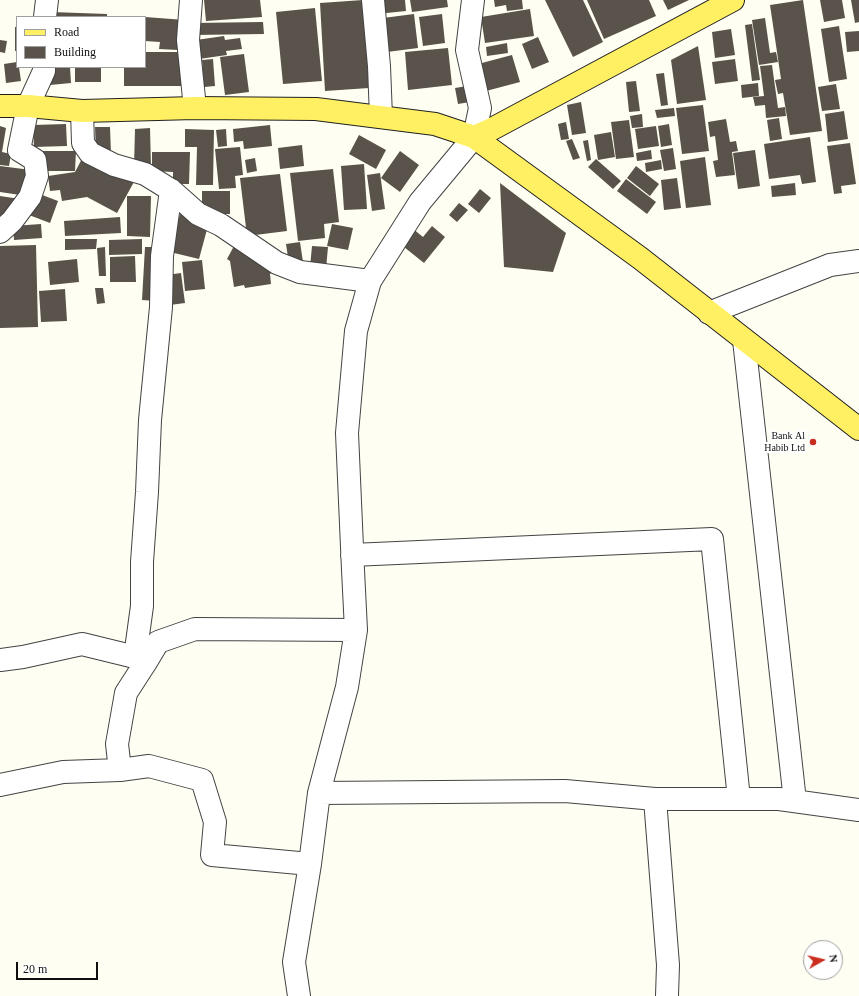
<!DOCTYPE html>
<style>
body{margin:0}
#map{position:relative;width:859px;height:996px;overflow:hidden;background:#fffef3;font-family:"Times New Roman",serif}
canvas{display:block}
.legend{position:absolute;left:16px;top:16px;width:130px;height:52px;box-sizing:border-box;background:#fff;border:1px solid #9f9f9f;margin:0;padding:5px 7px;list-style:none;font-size:12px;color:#101010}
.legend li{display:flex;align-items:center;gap:8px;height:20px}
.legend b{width:20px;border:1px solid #9f9f9f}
.north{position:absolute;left:803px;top:940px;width:40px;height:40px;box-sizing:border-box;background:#fff;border:1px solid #9f9f9f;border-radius:50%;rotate:82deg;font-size:11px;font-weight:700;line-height:16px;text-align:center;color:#101010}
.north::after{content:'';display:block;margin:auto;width:14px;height:18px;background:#c92e1f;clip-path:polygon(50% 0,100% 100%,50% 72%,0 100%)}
.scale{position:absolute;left:16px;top:962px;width:82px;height:18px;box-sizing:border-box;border:2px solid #101010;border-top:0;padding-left:5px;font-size:12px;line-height:14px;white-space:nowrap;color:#101010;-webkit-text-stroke:3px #fff;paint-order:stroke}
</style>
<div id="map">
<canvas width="859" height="996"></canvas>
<ul class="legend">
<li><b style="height:5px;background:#ffef63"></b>Road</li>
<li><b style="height:11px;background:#59534b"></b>Building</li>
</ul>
<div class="north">N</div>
<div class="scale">20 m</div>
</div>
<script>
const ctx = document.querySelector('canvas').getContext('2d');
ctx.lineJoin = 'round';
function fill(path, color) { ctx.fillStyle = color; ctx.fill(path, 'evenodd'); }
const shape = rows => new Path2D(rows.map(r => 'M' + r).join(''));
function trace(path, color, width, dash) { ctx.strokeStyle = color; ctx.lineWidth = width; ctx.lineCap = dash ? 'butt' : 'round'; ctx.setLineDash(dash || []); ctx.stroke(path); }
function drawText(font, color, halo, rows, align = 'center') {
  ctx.font = font + ' "Times New Roman",serif'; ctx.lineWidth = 4; ctx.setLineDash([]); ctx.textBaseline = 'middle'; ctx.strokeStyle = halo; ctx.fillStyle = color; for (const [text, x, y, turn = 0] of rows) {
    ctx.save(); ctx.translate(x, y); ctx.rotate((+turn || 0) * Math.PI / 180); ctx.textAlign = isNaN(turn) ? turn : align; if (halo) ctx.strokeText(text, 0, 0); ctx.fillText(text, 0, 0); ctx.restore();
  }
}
fill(shape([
 [204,0,260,0,262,17,206,21],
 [363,0,369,88,325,91,320,3],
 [375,0,405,0,406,11,377,14],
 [410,0,447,0,448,7,412,12],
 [494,0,522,0,523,9,507,11,506,5,495,7],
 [545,0,583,0,603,42,573,57],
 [587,0,649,0,656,16,604,39],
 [663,0,689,0,668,10],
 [803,0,822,131,790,135,783,93,778,94,775,80,781,79,770,5],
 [820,0,842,0,845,18,824,22],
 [851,0,859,0,859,22,855,23],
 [315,8,322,81,283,84,276,12],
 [530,9,534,36,485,43,481,17],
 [51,12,107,14,107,17,51,17],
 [414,14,418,48,387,52,383,18],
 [442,14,445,43,423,46,419,17],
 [145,17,185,20,178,38,178,50,159,49,160,42,145,41],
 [765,18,770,53,776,52,778,62,759,65,752,20],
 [263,22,264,34,194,35,194,23],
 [752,24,760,80,752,81,745,25],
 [839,26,847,79,829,82,821,29],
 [15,27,17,27,17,51,15,51],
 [731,29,735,55,715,58,712,32],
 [859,31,859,51,847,52,845,32],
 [224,36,225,40,240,38,242,49,226,51,227,55,192,60,189,41],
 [538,37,549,62,532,69,522,44],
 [0,40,7,41,5,53,0,52],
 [507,43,508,53,487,56,486,47],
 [698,46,706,100,677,104,671,60],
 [448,48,452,85,408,90,405,52],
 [145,52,186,52,186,86,124,86,124,67,145,67],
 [244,54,249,92,225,95,220,57],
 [512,55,520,82,486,91,478,64],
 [213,59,215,86,204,87,202,60],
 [735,59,738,81,715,84,712,62],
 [17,62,17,67,19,67,21,81,6,83,4,64],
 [772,65,778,108,785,107,786,116,766,118,765,105,755,106,753,97,764,96,760,66],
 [48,67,70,67,71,83,50,85],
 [75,67,101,67,101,82,75,82],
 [664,73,668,105,661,106,656,74],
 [636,81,640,111,629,112,626,82],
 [758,83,759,96,742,98,741,85],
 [836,84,840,109,822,111,818,87],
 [473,85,476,101,458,104,455,88],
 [581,102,586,133,572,135,567,105],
 [703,105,709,151,682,154,676,108],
 [674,108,675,116,657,118,655,110],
 [844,111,848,139,828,142,825,114],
 [642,114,643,127,632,128,630,116],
 [779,118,782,139,770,141,767,120],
 [726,119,730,142,736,141,738,151,732,152,735,175,716,177,713,161,718,160,715,136,710,137,708,122],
 [629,120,634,157,616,159,611,122],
 [566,122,569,139,561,140,558,124],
 [66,124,67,146,34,147,33,125],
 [669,124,672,145,661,147,658,126],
 [270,125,272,146,244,149,243,141,234,142,233,129],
 [0,126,6,128,2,152,11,154,9,166,0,165],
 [656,126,659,146,638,149,635,129],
 [95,127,110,127,111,154,96,154],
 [150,128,151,167,134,167,135,129],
 [185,129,214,130,213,185,196,185,197,147,185,147],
 [226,129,227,146,218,147,216,130],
 [611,132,615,157,598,160,594,135],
 [359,135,386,150,376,169,349,154],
 [810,137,816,182,802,184,800,175,769,179,764,144],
 [572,139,580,158,573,160,566,141],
 [588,140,591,160,587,161,583,141],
 [850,143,856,184,841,186,842,193,834,194,827,146],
 [302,145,304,166,280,169,278,148],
 [240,147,243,175,235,176,236,188,219,189,215,149],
 [673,148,676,169,664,171,660,150],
 [651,150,652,159,637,161,636,153],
 [755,150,760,186,738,189,733,153],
 [41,151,76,151,75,171,41,171],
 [400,151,419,165,400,192,381,178],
 [152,152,190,152,189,184,173,184,173,172,152,171],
 [85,153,135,180,117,213,87,197,62,201,60,190,50,191,48,176,75,172],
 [705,157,711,205,686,208,680,161],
 [255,158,257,171,247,173,245,160],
 [596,159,621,181,613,189,588,167],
 [661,160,662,169,646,172,645,163],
 [364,164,367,209,344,210,341,166],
 [0,166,31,170,27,196,0,192],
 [636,166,659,184,650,196,627,178],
 [333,169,339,222,324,224,325,238,298,241,290,173],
 [380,173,385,209,372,211,367,175],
 [280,174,287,231,247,236,240,178],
 [677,178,681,208,664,210,661,180],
 [626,179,656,202,647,214,617,191],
 [500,183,566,233,553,272,504,267],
 [795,183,796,195,772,197,771,186],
 [480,189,491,198,479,213,468,204],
 [202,191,230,191,230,214,202,214],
 [37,193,58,201,50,223,29,215],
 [0,196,20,199,0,223],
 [127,196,151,196,150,237,127,236],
 [459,203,468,210,457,222,449,215],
 [180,214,209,222,199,259,170,252],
 [120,217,121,233,65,236,64,221],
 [41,224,42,238,14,240,13,226],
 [332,224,353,228,348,250,327,246],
 [432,226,445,237,424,263,399,243,412,228,423,237],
 [65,239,97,239,96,249,65,250],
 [142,239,142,254,109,255,109,240],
 [300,242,303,262,289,264,286,244],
 [36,245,38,327,0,328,0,246],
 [234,246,273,270,270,274,271,284,245,288,244,285,234,287,230,261,227,259],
 [312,246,328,247,326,269,310,267],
 [105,247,106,276,99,276,97,248],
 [145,247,159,247,156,301,142,300],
 [135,256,136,282,110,282,110,257],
 [77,259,79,282,50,285,48,262],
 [202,260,205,289,185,291,182,262],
 [181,273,185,303,170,305,167,275],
 [95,288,103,288,105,303,97,304],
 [65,289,67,321,41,322,39,291]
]), '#59534b');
const minor = shape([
 [191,0,188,40,195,108],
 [373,0,379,66,381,117],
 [45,17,47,0],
 [82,111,83,143,90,153,114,165,145,174,171,190,198,214,221,225,277,263,300,272,370,281],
 [0,232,12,221,30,197,37,176,35,160,19,150,28,106,44,71,44,67],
 [709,313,830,265,859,261],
 [744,340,795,801],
 [352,555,712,539,739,799],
 [135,657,142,606,142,562,147,492,150,420,161,307,162,256,171,190],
 [0,660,23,657,82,644,135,657,146,662,158,642,195,629,356,630],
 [120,770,149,766,202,780,215,822,212,855,310,864],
 [0,785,63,772,120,770,117,744,126,693,146,662],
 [319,793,565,791,655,799,779,799,859,810],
 [655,799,668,965,667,996],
 [299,996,294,962,310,864,319,793,347,687,356,630,353,570,347,433,356,331,370,281,420,202,474,137,480,108,467,50,473,0]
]);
const major = shape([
 [0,106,28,106,82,111,195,108,316,109,435,124,474,137,640,258,859,429],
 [474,137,492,129,733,0]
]);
trace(minor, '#434343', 24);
trace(major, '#212121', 24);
trace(minor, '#fff', 22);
trace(major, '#ffef63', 22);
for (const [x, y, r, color] of [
 [813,442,4,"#c92e1f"]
]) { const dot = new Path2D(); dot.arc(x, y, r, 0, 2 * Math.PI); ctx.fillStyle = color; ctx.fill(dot); trace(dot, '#fff', 1.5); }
drawText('10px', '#101010', '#fff', [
 ["Bank Al",805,436],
 ["Habib Ltd",805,448]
], 'right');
</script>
